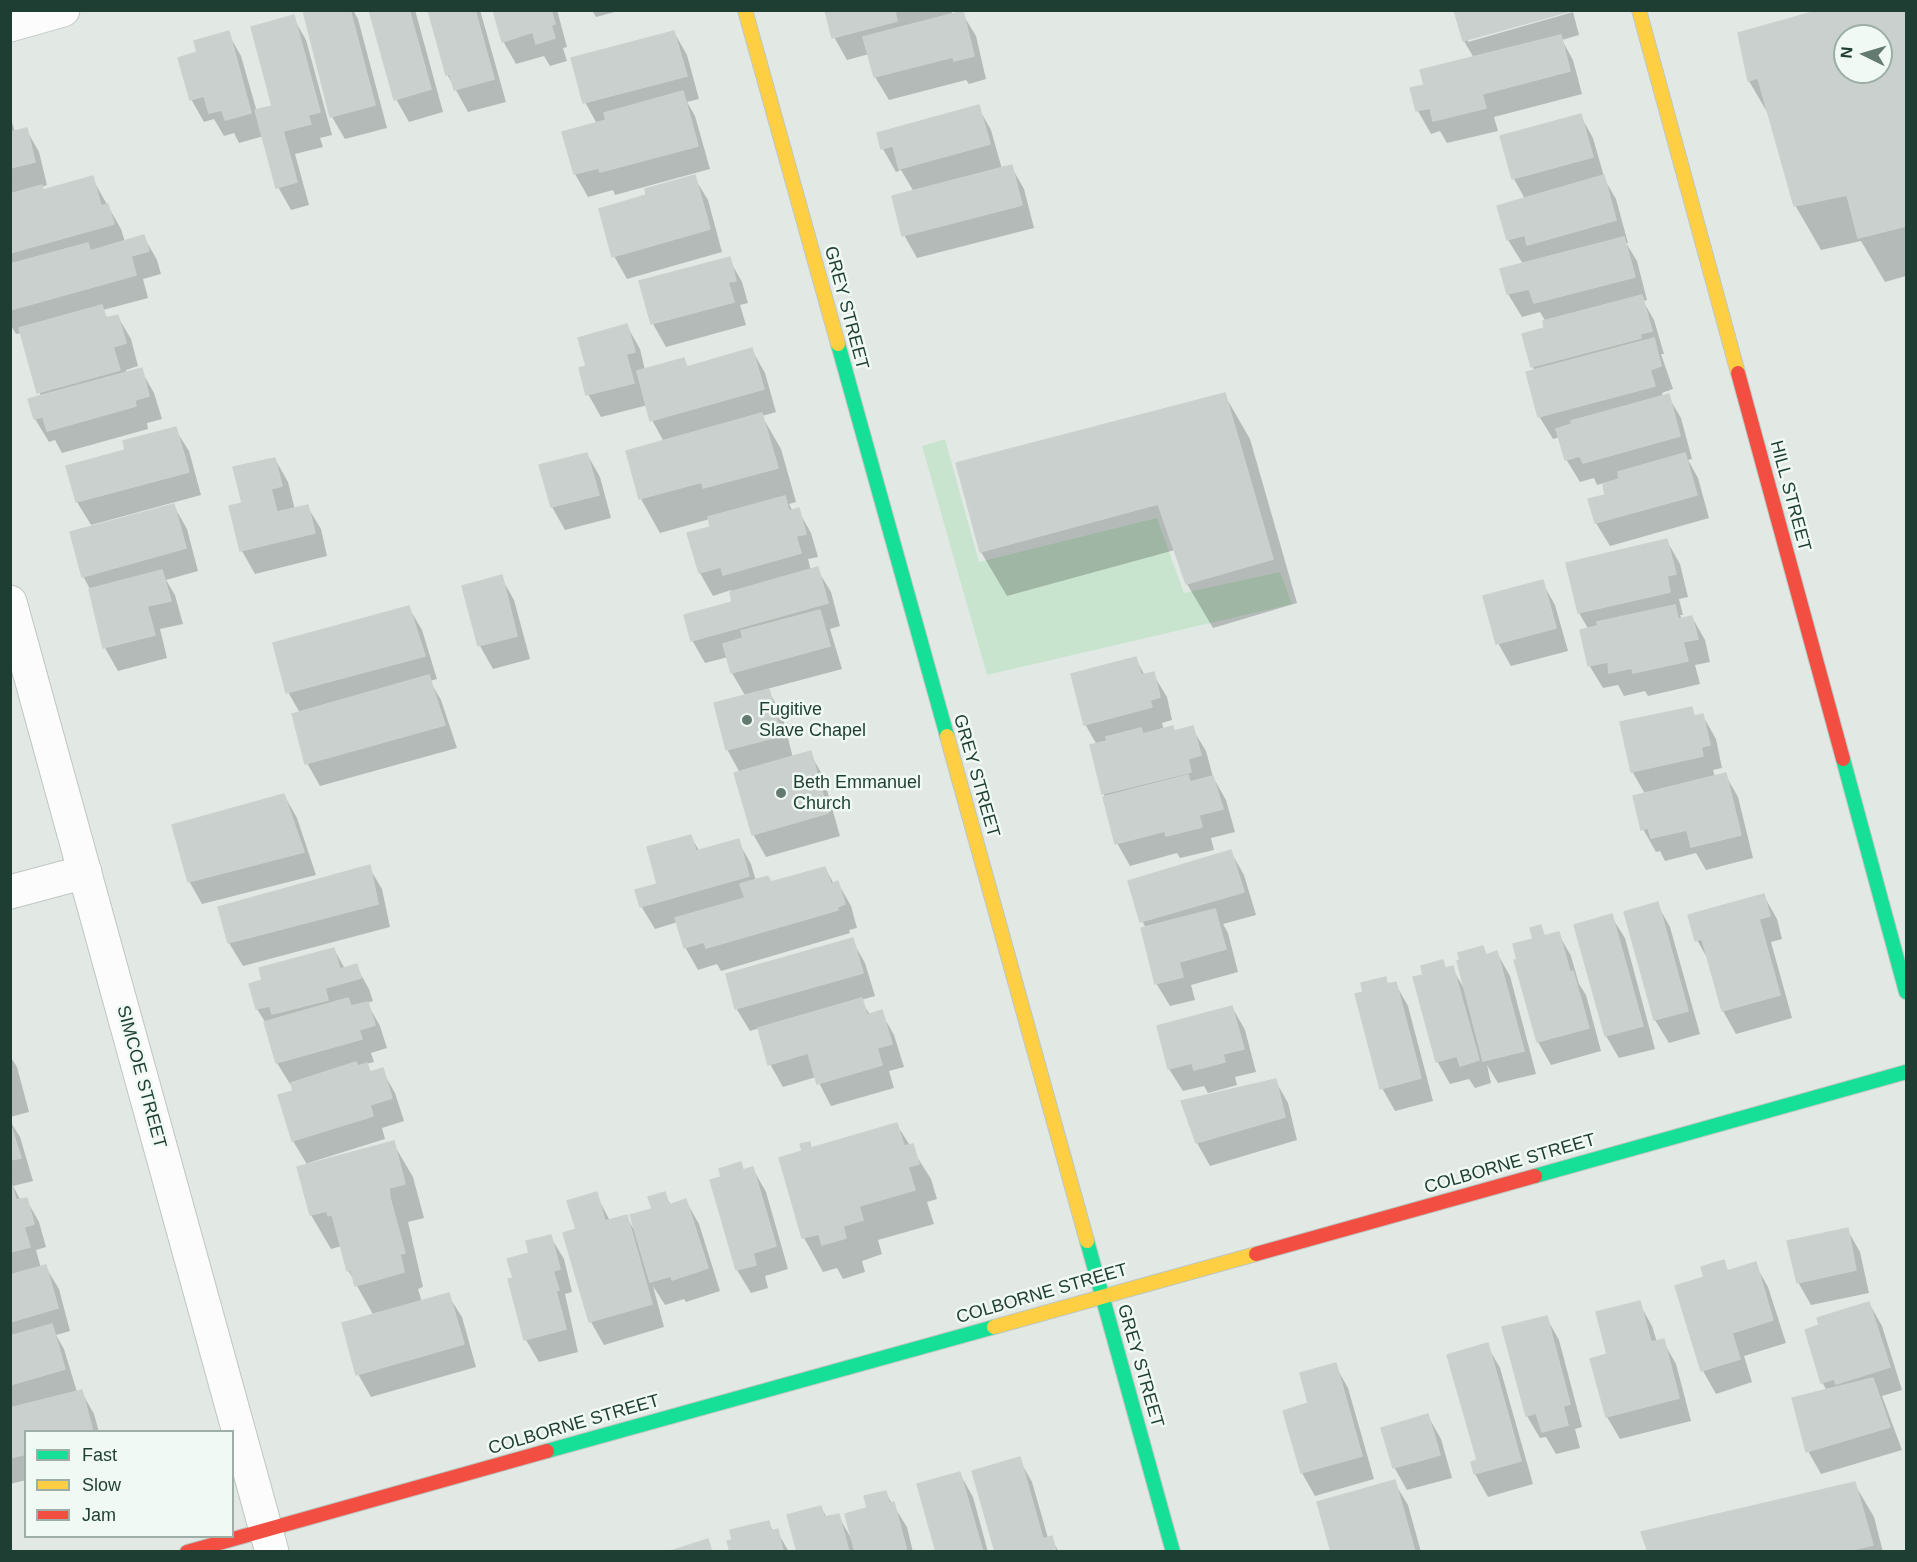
<!DOCTYPE html>
<style>
body{margin:0}
#map{position:relative;width:1917px;height:1562px;overflow:hidden;background:#e2e9e5;font-family:Helvetica,sans-serif}
canvas{display:block}
.frame{position:absolute;inset:0;border:12px solid #1e3e33;pointer-events:none}
.legend{position:absolute;left:24px;top:1430px;width:210px;height:108px;box-sizing:border-box;background:#f0f9f3;border:2px solid #9caea6;margin:0;padding:8px 10px;list-style:none;font-size:18px;color:#1e3e33}
.legend li{display:flex;align-items:center;gap:12px;height:30px}
.legend b{width:30px;border:2px solid #9caea6}
.north{position:absolute;left:1833px;top:24px;width:60px;height:60px;box-sizing:border-box;background:#f0f9f3;border:2px solid #9caea6;border-radius:50%;rotate:275deg;font-size:16px;font-weight:700;line-height:24px;text-align:center;color:#1e3e33}
.north::after{content:'';display:block;margin:auto;width:21px;height:27px;background:#637a71;clip-path:polygon(50% 0,100% 100%,50% 72%,0 100%)}
</style>
<div id="map">
<canvas width="1917" height="1562"></canvas>
<div class="frame"></div>
<ul class="legend">
<li><b style="height:8px;background:#16e098"></b>Fast</li>
<li><b style="height:8px;background:#ffcf43"></b>Slow</li>
<li><b style="height:8px;background:#f24e42"></b>Jam</li>
</ul>
<div class="north">N</div>
</div>
<script>
const ctx = document.querySelector('canvas').getContext('2d');
ctx.lineJoin = 'round';
function fill(path, color) { ctx.fillStyle = color; ctx.fill(path, 'evenodd'); }
const shape = rows => new Path2D(rows.map(r => 'M' + r).join(''));
function trace(path, color, width, dash) { ctx.strokeStyle = color; ctx.lineWidth = width; ctx.lineCap = dash ? 'butt' : 'round'; ctx.setLineDash(dash || []); ctx.stroke(path); }
function drawText(font, color, halo, rows, align = 'center') {
  ctx.font = font + ' Helvetica,sans-serif'; ctx.lineWidth = 5; ctx.setLineDash([]); ctx.textBaseline = 'middle'; ctx.strokeStyle = halo; ctx.fillStyle = color; for (const [text, x, y, turn = 0] of rows) {
    ctx.save(); ctx.translate(x, y); ctx.rotate((+turn || 0) * Math.PI / 180); ctx.textAlign = isNaN(turn) ? turn : align; if (halo) ctx.strokeText(text, 0, 0); ctx.fillText(text, 0, 0); ctx.restore();
  }
}
fill(shape([
 [945,439,979,562,1157,518,1184,593,1280,572,1292,604,987,675,922,446]
]), '#c9e4ce');
fill(shape([
 [304,10,353,10,358,19,387,128,345,139,332,117],
 [370,10,415,10,443,112,409,122,396,99],
 [430,10,480,10,506,102,468,112,447,74],
 [494,10,557,10,567,47,563,48,567,61,550,66,544,56,516,64,503,41],
 [592,10,622,10,596,17],
 [827,10,951,10,953,16,962,13,976,36,986,79,969,84,966,80,889,100,875,77,869,54,847,60,834,37],
 [1456,10,1569,10,1468,38,1468,42,1573,12,1579,35,1562,40,1573,60,1582,94,1494,117,1498,131,1447,143,1440,131,1431,134,1418,111,1412,89,1425,86,1474,58,1464,41],
 [1826,10,1906,10,1906,276,1885,282,1861,241,1821,250,1795,205,1770,117,1749,81,1739,34],
 [1845,36,1881,36,1881,72,1845,72],
 [293,17,306,40,332,135,320,138,323,147,295,154,309,205,291,210,278,187,264,136,239,143,234,133,224,136,214,119,204,122,191,99,199,53,228,33,241,56,257,112,274,107],
 [674,32,687,55,699,99,687,102,695,116,710,169,615,195,613,190,588,197,575,174,563,133,597,124,585,102],
 [978,107,991,130,1002,169,1011,166,1024,189,1034,228,917,258,904,235,914,192,901,170,896,172,883,149,878,134],
 [1580,115,1593,138,1605,180,1616,199,1628,243,1626,243,1637,261,1647,300,1643,301,1654,320,1664,354,1661,354,1673,389,1662,393,1663,397,1668,396,1681,418,1692,459,1688,460,1698,478,1709,518,1610,546,1596,523,1590,500,1607,496,1604,483,1597,485,1594,478,1580,482,1566,459,1560,437,1553,439,1539,416,1535,371,1532,366,1546,329,1546,322,1540,312,1522,317,1508,294,1502,270,1523,264,1508,240,1525,199,1514,179,1502,137],
 [10,116,15,132,26,129,39,152,47,185,42,187,44,191,92,178,121,229,125,242,144,237,157,260,161,274,143,279,148,298,103,310,108,319,118,317,131,339,138,366,126,370,127,374,141,370,154,393,162,419,147,423,148,429,62,453,55,440,49,442,35,419,30,400,41,397,22,333,16,334,10,324],
 [694,177,708,200,722,252,627,279,614,256],
 [729,259,742,282,748,303,740,305,746,325,666,347,653,324,641,282],
 [627,326,640,349,645,370,683,360,688,368,752,350,765,373,776,412,762,416,781,449,796,502,789,504,793,512,798,510,811,533,818,557,808,559,811,571,817,569,831,592,840,626,830,629,842,669,767,689,782,714,793,758,810,753,823,776,840,836,766,857,753,834,740,773,727,749,746,697,732,673,728,657,705,663,692,640,734,603,731,590,713,596,700,573,689,534,712,528,710,519,660,533,641,499,628,452,664,442,652,420,648,405,601,417,588,394,588,367],
 [1224,394,1250,439,1297,603,1213,628,1187,584,1175,550,1007,596,981,552,958,464],
 [175,429,189,451,201,495,91,525,77,502,68,467,127,452],
 [587,454,600,477,611,518,565,530,552,507],
 [275,459,288,482,295,510,307,506,321,529,327,556,255,574,242,551,231,507,244,504],
 [174,506,187,529,198,571,166,580,175,595,183,624,160,629,167,658,118,671,105,648,90,589,83,576],
 [1667,541,1680,564,1688,597,1679,599,1683,615,1680,615,1682,620,1692,617,1705,640,1710,662,1695,665,1700,684,1648,696,1645,691,1624,696,1618,685,1603,688,1589,665,1589,630,1579,613],
 [501,577,514,600,530,659,493,669,480,646,464,587],
 [1542,582,1555,605,1568,651,1511,666,1498,643],
 [409,608,422,630,437,679,430,681,441,700,457,748,320,786,307,763,300,713,288,692],
 [1136,659,1145,676,1153,674,1167,697,1172,720,1162,723,1164,730,1173,728,1175,732,1192,728,1206,751,1213,777,1226,800,1235,832,1211,838,1214,850,1180,858,1177,853,1130,866,1117,843,1091,746,1097,745,1085,724],
 [1691,709,1696,717,1703,716,1716,739,1722,768,1713,770,1715,777,1725,774,1738,797,1753,858,1706,870,1696,853,1665,861,1660,851,1656,852,1643,829,1645,794,1632,771],
 [284,795,297,818,316,875,202,904,189,881],
 [691,837,700,852,738,841,751,864,756,881,771,884,825,868,834,884,838,883,851,906,857,928,849,930,850,933,721,971,717,964,698,970,685,947,678,922,655,929,641,906,659,885],
 [1231,852,1244,875,1256,915,1223,924,1228,933,1238,972,1191,985,1195,1000,1170,1006,1156,983,1146,928,1142,921],
 [369,867,382,889,390,927,243,966,229,943,219,908],
 [1764,896,1777,919,1782,939,1771,942,1792,1018,1736,1034,1723,1011,1710,963,1697,940],
 [1657,904,1670,927,1700,1034,1669,1043,1655,1020,1626,913],
 [1611,916,1625,938,1655,1049,1619,1058,1606,1036],
 [1540,927,1546,937,1558,933,1571,956,1579,984,1586,995,1601,1051,1551,1065,1538,1042,1535,940],
 [852,940,865,963,875,996,861,1000,870,1015,881,1012,894,1035,904,1067,889,1071,894,1088,831,1106,816,1077,783,1087,770,1064,760,1028,750,1031,736,1008],
 [1482,948,1487,956,1497,953,1510,976,1536,1074,1498,1083,1487,1065,1491,1083,1475,1088,1469,1079,1450,1084,1437,1061,1425,976,1443,962,1447,970,1452,968,1465,990],
 [334,949,345,969,356,966,369,989,373,1001,367,1003,380,1026,387,1048,371,1053,374,1062,366,1064,372,1073,382,1070,395,1093,404,1121,382,1128,385,1139,308,1163,309,1165,393,1143,413,1177,424,1218,408,1222,423,1287,418,1289,422,1302,448,1295,462,1317,476,1367,371,1397,358,1374,374,1316,348,1270,342,1246,331,1249,311,1215,298,1168,308,1166,293,1141,295,1092,277,1063,267,1025,257,1009,251,985],
 [1385,979,1389,985,1395,983,1408,1006,1433,1101,1395,1111,1382,1088,1365,993],
 [1232,1007,1245,1030,1256,1072,1235,1077,1237,1085,1208,1093,1204,1086,1183,1091,1169,1069],
 [10,1056,17,1067,29,1112,10,1117],
 [1275,1080,1288,1103,1297,1140,1210,1166,1197,1143,1183,1103],
 [10,1121,20,1137,33,1181,13,1186,21,1201,26,1199,39,1222,46,1247,36,1250,41,1268,45,1266,59,1289,70,1331,56,1335,64,1349,77,1392,81,1391,94,1414,99,1432,26,1432,26,1480,10,1484],
 [897,1125,931,1179,937,1199,927,1202,934,1224,878,1240,882,1254,862,1261,865,1272,843,1279,837,1268,823,1272,804,1238,781,1159,804,1152,809,1143,812,1150],
 [740,1164,744,1171,753,1169,766,1192,788,1269,765,1276,768,1288,751,1293,737,1270,712,1181,723,1178],
 [596,1194,610,1221,626,1216,636,1233,664,1194,671,1205,686,1201,699,1224,720,1291,686,1302,684,1299,665,1305,653,1286,664,1327,604,1345,591,1322,565,1234,578,1230],
 [1847,1229,1860,1252,1869,1293,1811,1305,1798,1282],
 [550,1236,564,1259,572,1292,565,1294,578,1352,539,1362,526,1340,514,1279,531,1254],
 [1723,1262,1729,1272,1755,1264,1768,1287,1786,1343,1744,1356,1752,1382,1716,1394,1703,1371,1677,1287,1706,1278],
 [1639,1303,1652,1326,1657,1342,1663,1341,1676,1364,1691,1421,1620,1439,1607,1417,1609,1355],
 [1869,1303,1882,1326,1902,1390,1882,1396,1902,1450,1821,1474,1808,1451,1827,1391,1822,1382],
 [1546,1317,1559,1340,1582,1427,1575,1429,1580,1448,1556,1454,1546,1437,1540,1438,1527,1416],
 [1487,1345,1500,1368,1533,1484,1488,1497,1475,1474,1472,1463,1479,1461],
 [1335,1365,1348,1388,1374,1479,1315,1496,1302,1473,1285,1412,1310,1404],
 [1428,1416,1441,1439,1452,1478,1407,1490,1394,1467],
 [1019,1459,1032,1482,1048,1538,1051,1538,1059,1552,997,1552],
 [960,1474,973,1497,988,1552,937,1552],
 [1394,1482,1408,1505,1421,1552,1333,1552],
 [1854,1483,1874,1517,1883,1552,1649,1552],
 [885,1492,907,1527,913,1552,799,1552,821,1507,827,1518,838,1515,852,1540,869,1509],
 [768,1522,774,1532,777,1531,789,1552,731,1552]
]), '#0003');
const building = shape([
 [303,10,350,10,375,105,330,117,303,10],
 [369,10,409,10,431,89,394,100,369,10],
 [428,10,475,10,494,79,454,90,450,74,446,75,428,10],
 [493,10,551,10,555,24,551,25,555,38,536,44,533,32,502,42,493,10],
 [825,10,900,10,895,12,897,21,832,38,825,10],
 [1454,10,1567,10,1567,12,1463,41,1454,10],
 [1820,10,1906,10,1906,226,1858,238,1847,195,1794,206,1758,78,1748,81,1738,33,1820,10],
 [1845,36,1881,36,1881,72,1845,72,1845,36],
 [963,11,974,56,954,61,953,57,874,77,863,37,963,11],
 [294,15,320,112,308,115,311,124,283,131,297,182,276,188,255,110,272,106,251,27,294,15],
 [229,31,251,113,225,120,222,110,209,113,204,96,190,100,178,58,197,52,194,41,229,31],
 [674,31,687,76,583,103,571,58,674,31],
 [1561,35,1570,71,1482,94,1486,108,1433,121,1430,108,1416,111,1410,88,1424,85,1420,70,1561,35],
 [683,91,698,146,600,172,599,168,574,174,562,132,606,120,604,113,683,91],
 [979,105,990,144,899,169,893,146,881,149,877,133,979,105],
 [1581,114,1593,157,1512,179,1500,136,1581,114],
 [27,128,35,162,10,168,10,132,27,128],
 [1012,165,1022,205,902,236,892,196,1012,165],
 [695,175,710,229,612,257,599,209,646,195,645,189,695,175],
 [1604,175,1616,220,1527,245,1525,235,1507,240,1497,206,1604,175],
 [93,176,101,206,108,204,114,224,10,253,10,194,42,185,43,190,93,176],
 [144,235,149,251,131,256,136,275,10,310,10,264,88,243,90,251,144,235],
 [1624,237,1635,277,1534,303,1529,289,1507,294,1500,269,1624,237],
 [730,257,736,281,728,282,734,302,651,324,639,281,730,257],
 [1642,295,1652,331,1640,334,1641,338,1531,367,1522,334,1544,328,1543,321,1642,295],
 [102,305,106,318,118,315,126,343,113,347,120,370,37,393,19,328,102,305],
 [627,324,635,352,626,354,634,383,586,395,579,368,586,366,578,338,627,324],
 [1654,338,1661,366,1650,370,1655,386,1538,417,1526,372,1654,338],
 [752,348,764,389,650,421,637,371,684,358,687,367,752,348],
 [142,368,149,396,135,400,136,406,47,431,43,417,34,419,28,399,142,368],
 [1225,393,1273,559,1186,584,1158,504,980,552,956,463,1225,393],
 [1669,394,1680,436,1583,463,1580,456,1565,460,1556,429,1572,424,1571,421,1669,394],
 [762,413,778,468,703,488,702,482,639,499,626,451,762,413],
 [176,427,189,472,76,502,66,466,125,450,123,441,176,427],
 [587,453,599,495,551,507,539,465,587,453],
 [1685,453,1697,495,1595,523,1588,499,1605,495,1603,484,1619,479,1618,472,1685,453],
 [275,458,282,486,271,489,277,512,308,505,315,533,240,551,229,506,242,503,233,467,275,458],
 [785,496,789,511,799,508,806,534,796,536,801,553,723,575,721,567,699,573,687,533,710,527,708,517,785,496],
 [174,504,186,548,82,577,70,532,174,504],
 [1667,539,1676,574,1667,576,1670,592,1578,613,1566,563,1667,539],
 [818,567,828,603,691,641,684,615,732,602,730,592,818,567],
 [162,570,171,601,147,606,155,635,103,648,89,589,162,570],
 [502,575,517,636,478,646,462,586,502,575],
 [1543,580,1556,628,1496,644,1483,596,1543,580],
 [1675,605,1678,619,1692,616,1698,639,1683,642,1688,661,1633,673,1632,668,1609,673,1608,662,1588,666,1580,630,1598,626,1597,622,1675,605],
 [409,606,425,656,286,693,273,643,409,606],
 [820,610,830,646,731,673,723,644,743,638,741,631,820,610],
 [1136,657,1141,675,1154,672,1160,697,1150,700,1152,707,1084,725,1071,674,1136,657],
 [429,675,445,725,305,764,292,714,429,675],
 [769,689,781,736,726,750,714,703,769,689],
 [1692,707,1694,716,1703,714,1710,745,1701,747,1703,756,1631,772,1620,722,1692,707],
 [1173,726,1174,731,1193,726,1201,755,1188,759,1191,772,1102,794,1090,745,1107,741,1106,737,1141,728,1143,734,1173,726],
 [811,751,828,813,752,835,734,773,811,751],
 [1726,773,1741,835,1691,847,1687,830,1651,838,1648,828,1641,830,1633,796,1726,773],
 [1188,775,1190,782,1213,776,1223,809,1199,815,1202,827,1166,836,1165,831,1115,844,1103,797,1188,775],
 [284,794,304,852,188,882,172,825,284,794],
 [691,835,696,851,739,839,749,876,640,907,635,890,657,884,647,847,691,835],
 [1231,850,1244,892,1140,922,1128,881,1231,850],
 [370,865,378,904,228,943,218,907,370,865],
 [825,867,831,884,838,881,845,904,837,907,838,910,706,948,704,942,684,948,675,918,745,898,740,884,768,876,771,882,825,867],
 [1764,894,1770,916,1759,919,1780,995,1722,1011,1702,939,1695,941,1688,915,1764,894],
 [1658,902,1688,1011,1654,1020,1624,912,1658,902],
 [1215,909,1226,949,1179,962,1183,977,1155,984,1141,928,1215,909],
 [1612,914,1643,1026,1605,1036,1574,925,1612,914],
 [1541,925,1544,936,1559,932,1570,972,1573,971,1589,1028,1537,1042,1514,960,1517,960,1513,944,1533,939,1530,928,1541,925],
 [853,938,863,973,735,1009,726,974,853,938],
 [1483,946,1486,955,1497,951,1524,1051,1483,1061,1457,961,1460,960,1458,953,1483,946],
 [334,948,340,969,357,964,361,978,325,988,328,1000,272,1014,270,1006,256,1009,249,984,262,980,259,968,334,948],
 [1443,960,1445,968,1453,966,1479,1060,1460,1066,1457,1056,1436,1062,1413,977,1423,975,1421,966,1443,960],
 [1386,977,1387,984,1396,982,1421,1078,1380,1089,1355,994,1363,992,1361,983,1386,977],
 [348,998,351,1006,368,1002,375,1025,359,1030,362,1039,276,1063,264,1022,348,998],
 [862,998,867,1015,882,1010,892,1044,877,1048,882,1065,817,1084,808,1053,768,1065,758,1028,862,998],
 [1232,1006,1244,1049,1223,1054,1225,1062,1194,1070,1192,1063,1168,1069,1157,1026,1232,1006],
 [356,1062,358,1066,367,1063,370,1072,383,1068,392,1098,370,1105,373,1116,292,1141,278,1095,293,1091,291,1083,356,1062],
 [1276,1079,1285,1117,1196,1143,1181,1101,1276,1079],
 [10,1123,21,1158,10,1160,10,1123],
 [897,1123,904,1146,913,1144,919,1164,908,1167,915,1190,859,1206,863,1220,843,1226,846,1238,822,1245,819,1234,802,1238,779,1158,802,1151,800,1144,810,1142,811,1148,897,1123],
 [394,1141,405,1184,389,1188,390,1198,405,1253,400,1254,404,1272,355,1286,351,1270,347,1271,332,1214,328,1216,327,1211,310,1215,297,1167,394,1141],
 [741,1162,743,1170,753,1167,776,1246,753,1253,756,1265,736,1270,710,1180,721,1177,719,1169,741,1162],
 [10,1179,16,1200,27,1198,34,1224,24,1227,30,1247,10,1252,10,1179],
 [597,1192,605,1221,627,1215,652,1304,589,1322,563,1233,576,1229,567,1201,597,1192],
 [665,1192,669,1205,686,1199,708,1268,672,1280,671,1276,650,1282,630,1215,652,1209,648,1197,665,1192],
 [1848,1228,1856,1270,1797,1283,1787,1241,1848,1228],
 [551,1235,560,1269,553,1271,559,1290,556,1291,566,1329,524,1340,508,1279,513,1278,507,1259,529,1253,526,1241,551,1235],
 [1724,1260,1727,1271,1756,1262,1773,1320,1732,1333,1740,1359,1701,1371,1675,1286,1704,1277,1701,1267,1724,1260],
 [46,1265,58,1308,10,1322,10,1275,46,1265],
 [449,1293,464,1344,356,1375,342,1323,449,1293],
 [1640,1301,1651,1342,1664,1339,1679,1398,1606,1417,1590,1359,1607,1354,1596,1312,1640,1301],
 [1869,1302,1890,1367,1836,1384,1834,1379,1821,1383,1805,1330,1819,1325,1817,1318,1869,1302],
 [1547,1316,1570,1404,1563,1406,1568,1425,1542,1432,1536,1413,1526,1416,1502,1327,1547,1316],
 [52,1324,65,1369,10,1385,10,1336,52,1324],
 [1488,1343,1521,1461,1474,1474,1471,1462,1477,1460,1447,1355,1488,1343],
 [1336,1363,1362,1456,1301,1473,1283,1411,1308,1403,1300,1373,1336,1363],
 [1873,1378,1890,1427,1806,1452,1792,1398,1873,1378],
 [82,1390,93,1432,26,1432,26,1454,10,1458,10,1408,82,1390],
 [1428,1414,1440,1455,1393,1468,1381,1428,1428,1414],
 [1020,1457,1043,1539,1052,1536,1056,1552,995,1552,972,1471,1020,1457],
 [960,1472,983,1552,936,1552,917,1484,960,1472],
 [1395,1480,1415,1552,1331,1552,1317,1502,1395,1480],
 [1855,1482,1873,1545,1843,1552,1648,1552,1641,1532,1855,1482],
 [886,1491,889,1503,894,1502,907,1552,855,1552,845,1514,867,1508,864,1496,886,1491],
 [821,1506,824,1517,839,1514,849,1552,797,1552,787,1515,821,1506],
 [769,1521,771,1531,778,1529,783,1552,730,1552,727,1541,732,1540,730,1530,769,1521],
 [708,1539,712,1552,668,1552,708,1539]
]);
fill(building, '#c9d0cd');
trace(building, '#cbd2ce', 1.5);
const street = shape([
 [10,25,63,10],
 [10,602,272,1552],
 [10,892,85,872]
]);
const fast = shape([
 [838,344,947,736],
 [1843,759,1906,992],
 [1535,1176,1906,1072],
 [1087,1241,1173,1552],
 [547,1451,994,1327]
]);
const slow = shape([
 [745,10,838,344],
 [1639,10,1738,373],
 [947,736,1087,1241],
 [994,1327,1256,1254]
]);
const jam = shape([
 [1738,373,1843,759],
 [1256,1254,1535,1176],
 [187,1552,547,1451]
]);
trace(street, '#bfc6c2', 35);
trace(fast, '#bdc7c2', 16);
trace(slow, '#bdc7c2', 16);
trace(jam, '#bdc7c2', 16);
trace(street, '#fbfcfb', 33);
trace(fast, '#16e098', 14);
trace(slow, '#ffcf43', 14);
trace(jam, '#f24e42', 14);
for (const [x, y, r, color] of [
 [747,720,6,"#637a71"],
 [781,793,6,"#637a71"]
]) { const dot = new Path2D(); dot.arc(x, y, r, 0, 2 * Math.PI); ctx.fillStyle = color; ctx.fill(dot); trace(dot, '#f0f9f3', 2); }
drawText('18px', '#1e3e33', '#f0f9f3', [
 ["GREY STREET",846,308,75],
 ["HILL STREET",1790,496,75],
 ["GREY STREET",976,776,74],
 ["SIMCOE STREET",141,1077,75],
 ["COLBORNE STREET",1510,1164,-16],
 ["COLBORNE STREET",1042,1294,-16],
 ["GREY STREET",1140,1366,74],
 ["COLBORNE STREET",574,1425,-16]
]);
drawText('18px', '#1e3e33', '#f0f9f3', [
 ["Fugitive",759,710],
 ["Slave Chapel",759,731],
 ["Beth Emmanuel",793,783],
 ["Church",793,804]
], 'left');
</script>
